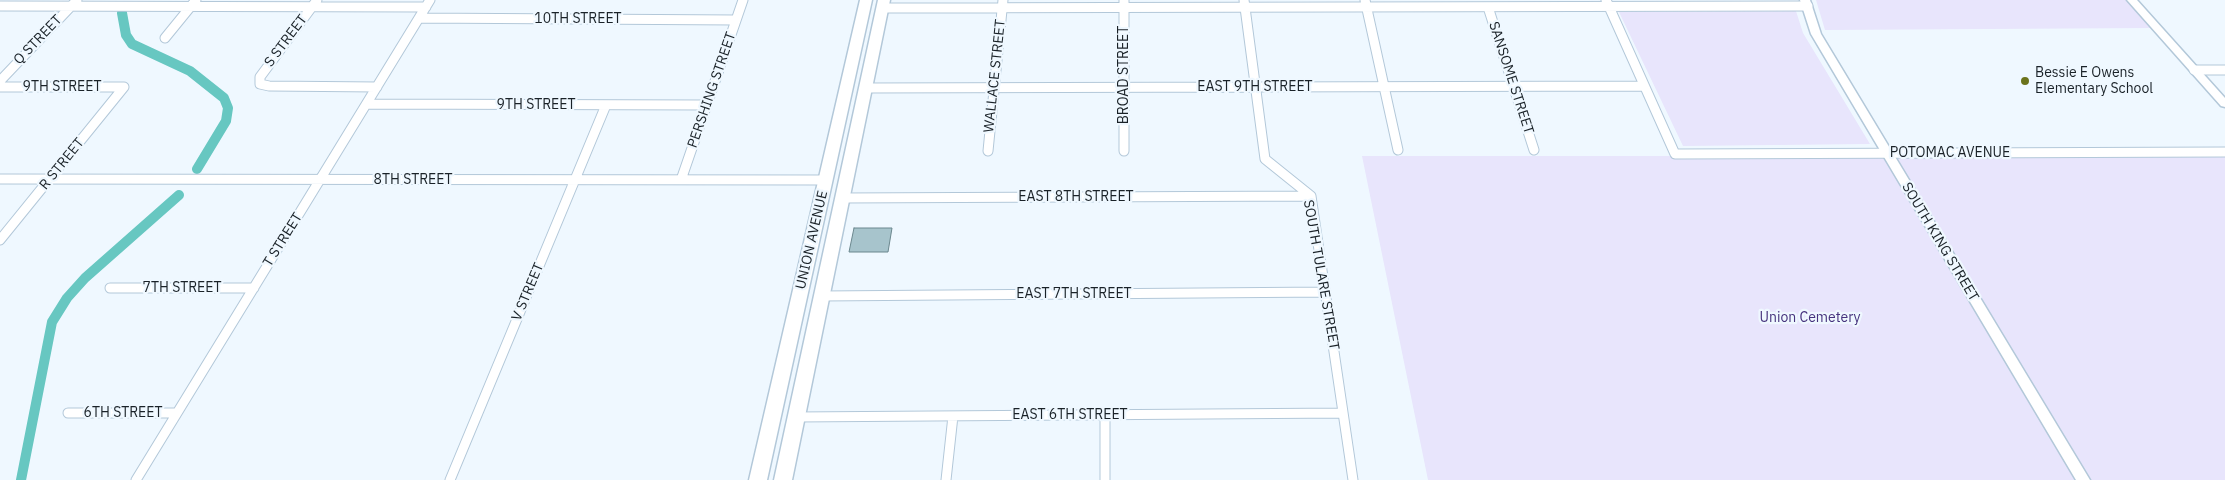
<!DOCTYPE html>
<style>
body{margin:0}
canvas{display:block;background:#eff8ff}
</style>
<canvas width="2225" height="480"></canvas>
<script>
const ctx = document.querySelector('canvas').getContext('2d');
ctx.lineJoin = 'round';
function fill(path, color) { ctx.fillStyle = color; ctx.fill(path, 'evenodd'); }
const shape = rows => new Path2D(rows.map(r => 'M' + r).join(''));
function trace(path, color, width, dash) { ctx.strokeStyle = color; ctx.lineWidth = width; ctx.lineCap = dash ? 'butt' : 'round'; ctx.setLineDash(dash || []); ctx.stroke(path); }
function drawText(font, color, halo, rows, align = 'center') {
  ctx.font = font + ' "IBM Plex Sans",sans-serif'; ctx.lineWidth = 4.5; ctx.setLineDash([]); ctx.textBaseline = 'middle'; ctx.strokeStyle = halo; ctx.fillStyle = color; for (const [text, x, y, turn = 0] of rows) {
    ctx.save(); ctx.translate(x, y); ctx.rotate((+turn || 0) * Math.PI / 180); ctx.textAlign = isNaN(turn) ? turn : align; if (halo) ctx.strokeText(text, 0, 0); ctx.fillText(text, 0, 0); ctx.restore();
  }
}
fill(shape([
 [1816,0,2126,0,2152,28,1825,30],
 [1796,11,1803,33,1870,144,1683,146,1619,12],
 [1362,156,2225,156,2225,480,1428,480]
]), '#e8e5fc');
trace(shape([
 [122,13,126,35,132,44,190,71,224,98,228,108,226,121,197,169],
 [21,480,52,322,67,298,85,278,179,195]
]), '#67c7c1', 10);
const building = shape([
 [854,228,892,228,888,252,849,252,854,228]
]);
fill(building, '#a7c4cc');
trace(building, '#6b878e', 1);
const minor = shape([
 [317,0,260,77,260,84,269,86,377,87],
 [1124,0,1124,151],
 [1244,0,1265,159,1311,196,1353,480],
 [1365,0,1398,150],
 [1606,0,1675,154,2225,152],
 [0,6,426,7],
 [1488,7,1534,150],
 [883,8,1808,6],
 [419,18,736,20],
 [165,38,196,0],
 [2194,70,2225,70],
 [0,81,77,0],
 [0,87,124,87],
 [866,88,1644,86],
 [367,104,706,105],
 [988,151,1003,0],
 [0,179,825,180],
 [681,180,743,0],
 [842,198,1311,196],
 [0,240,124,87],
 [110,288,254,288],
 [822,296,1326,292],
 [68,413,177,413],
 [1105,415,1105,480],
 [796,417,1343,413],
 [136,480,430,0],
 [450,480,606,105],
 [946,480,953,416]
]);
const tertiary = shape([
 [1800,0,1810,0,1821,34,2090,480,2076,480,1811,34,1800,0],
 [2127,0,2137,0,2225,98,2225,107,2221,106,2127,0]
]);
const trunk = shape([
 [860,0,872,0,767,480,749,480,860,0],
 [878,0,890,0,792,480,774,480,878,0]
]);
trace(minor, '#b3c8d9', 11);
trace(tertiary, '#b3c8d9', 3);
trace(trunk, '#b3c8d9', 3);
trace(minor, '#fff', 9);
fill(tertiary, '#fff');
fill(trunk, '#fff');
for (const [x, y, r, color] of [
 [2025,81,5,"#6b731c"]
]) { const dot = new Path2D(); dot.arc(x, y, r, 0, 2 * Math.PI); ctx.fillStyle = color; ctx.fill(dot); trace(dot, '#eff8ff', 2); }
drawText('14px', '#1a2228', '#eff8ff', [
 ["10TH STREET",578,19],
 ["Q STREET",38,40,-46],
 ["S STREET",286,41,-53],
 ["BROAD STREET",1124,75,-90],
 ["WALLACE STREET",995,76,-84],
 ["SANSOME STREET",1511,78,72],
 ["9TH STREET",62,87],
 ["EAST 9TH STREET",1255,87],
 ["PERSHING STREET",712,90,-71],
 ["9TH STREET",536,105],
 ["POTOMAC AVENUE",1950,153],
 ["R STREET",62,164,-51],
 ["8TH STREET",413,180],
 ["EAST 8TH STREET",1076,197],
 ["T STREET",283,240,-58],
 ["UNION AVENUE",812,240,-77],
 ["SOUTH KING STREET",1940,242,59],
 ["SOUTH TULARE STREET",1321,275,80],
 ["7TH STREET",182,288],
 ["V STREET",528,292,-67],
 ["EAST 7TH STREET",1074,294],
 ["6TH STREET",123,413],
 ["EAST 6TH STREET",1070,415]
]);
drawText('14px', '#1a2228', '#eff8ff', [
 ["Bessie E Owens",2035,73],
 ["Elementary School",2035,89]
], 'left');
drawText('14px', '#46337e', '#eff8ff', [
 ["Union Cemetery",1810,318]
]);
</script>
